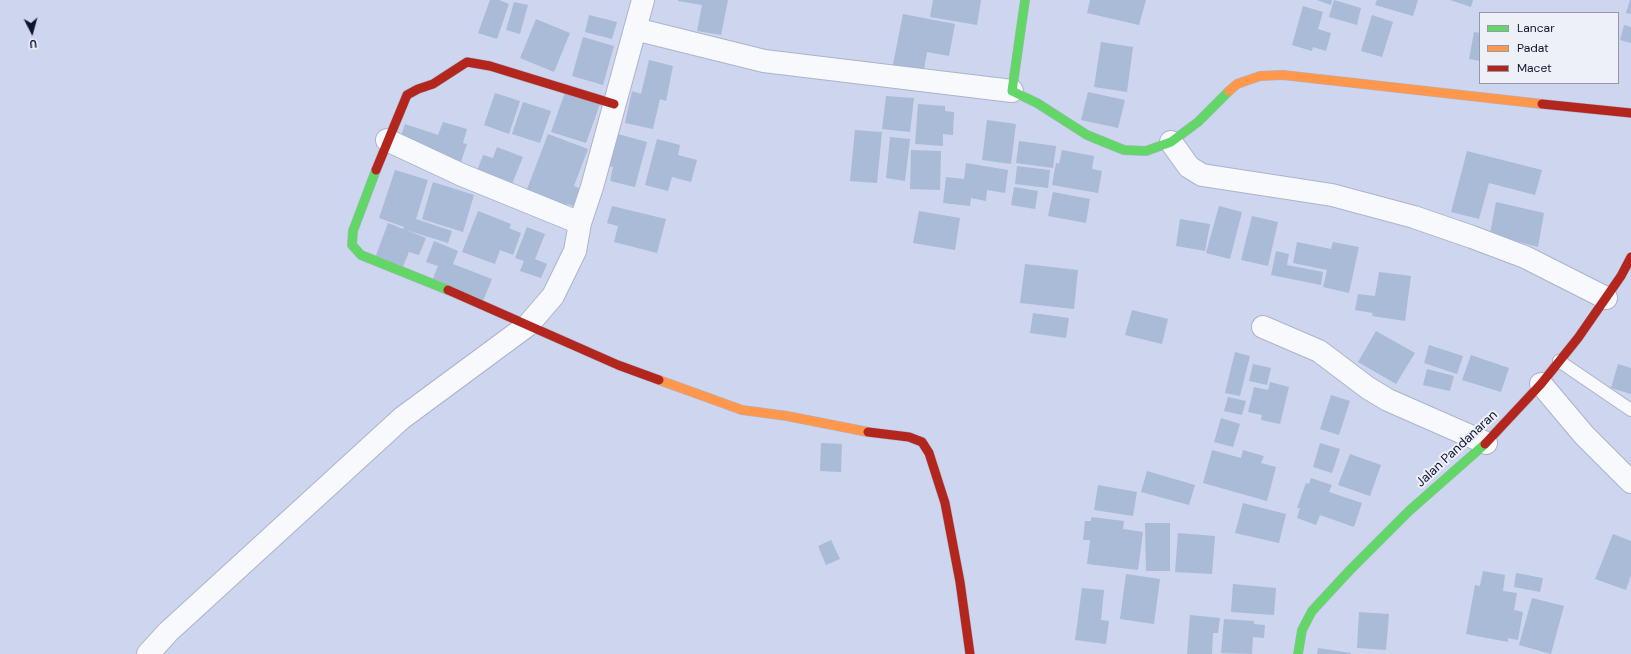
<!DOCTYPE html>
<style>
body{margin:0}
#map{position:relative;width:1631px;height:654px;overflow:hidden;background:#ced5ee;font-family:"DM Sans",sans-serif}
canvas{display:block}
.legend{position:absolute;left:1479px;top:12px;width:140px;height:72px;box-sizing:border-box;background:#eef0f8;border:1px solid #9598a8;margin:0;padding:5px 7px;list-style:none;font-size:12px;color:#0f1530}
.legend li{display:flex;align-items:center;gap:8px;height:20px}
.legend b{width:20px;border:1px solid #9598a8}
.north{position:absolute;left:12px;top:12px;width:40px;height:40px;-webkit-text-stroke:3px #eef0f8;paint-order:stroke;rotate:174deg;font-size:11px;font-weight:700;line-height:16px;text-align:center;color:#0f1530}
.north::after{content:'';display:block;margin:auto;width:14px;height:18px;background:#0f1530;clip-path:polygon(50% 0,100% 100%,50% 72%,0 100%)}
</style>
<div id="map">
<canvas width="1631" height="654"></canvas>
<ul class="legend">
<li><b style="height:5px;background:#63d668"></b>Lancar</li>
<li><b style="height:5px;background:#ff974d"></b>Padat</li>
<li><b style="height:5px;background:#b3261e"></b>Macet</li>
</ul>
<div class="north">U</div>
</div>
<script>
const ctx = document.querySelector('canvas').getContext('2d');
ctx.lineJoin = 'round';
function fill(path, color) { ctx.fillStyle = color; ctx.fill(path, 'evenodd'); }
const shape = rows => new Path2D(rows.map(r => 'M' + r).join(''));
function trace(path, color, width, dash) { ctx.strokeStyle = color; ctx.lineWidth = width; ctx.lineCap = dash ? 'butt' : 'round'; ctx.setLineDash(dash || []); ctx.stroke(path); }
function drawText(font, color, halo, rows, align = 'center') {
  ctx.font = font + ' "DM Sans",sans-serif'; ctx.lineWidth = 4; ctx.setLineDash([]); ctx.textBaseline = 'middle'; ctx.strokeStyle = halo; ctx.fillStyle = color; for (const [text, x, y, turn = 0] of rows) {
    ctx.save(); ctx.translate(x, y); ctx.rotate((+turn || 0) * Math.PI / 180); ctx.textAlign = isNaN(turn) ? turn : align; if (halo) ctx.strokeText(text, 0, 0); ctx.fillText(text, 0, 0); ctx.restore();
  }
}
fill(shape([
 [490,0,499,0,509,4,497,39,478,33],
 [678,0,728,0,721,35,697,31,702,5,678,1],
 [933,0,981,0,977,25,930,17],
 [1090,0,1146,0,1139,25,1087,13],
 [1317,0,1332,0,1331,5],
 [1334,0,1361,8,1357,25,1329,17],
 [1377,0,1418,0,1413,16,1375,5],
 [1450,0,1473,0,1471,7],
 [1630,0,1631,0,1631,14,1626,13],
 [514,2,528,5,520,34,506,30],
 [1303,6,1323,12,1318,29,1331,33,1326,51,1313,47,1312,51,1292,45],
 [903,14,955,24,949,56,927,52,923,75,892,69],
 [589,15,617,22,612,39,585,32],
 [1372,15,1393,22,1382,57,1361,51],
 [536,19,570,33,554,72,520,58],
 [1624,25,1631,27,1631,43,1620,40],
 [1474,32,1480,33,1480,61,1469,59],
 [583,37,614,46,603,85,572,76],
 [1101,42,1133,47,1127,92,1094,87],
 [649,60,673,66,666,101,660,99,653,129,625,123,632,91,641,94],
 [565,92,600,104,586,143,551,132],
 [1088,92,1125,100,1118,128,1081,120],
 [495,93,520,101,509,134,484,125],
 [886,96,914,98,910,132,882,129],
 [523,102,551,111,540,143,512,134],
 [918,104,945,106,945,111,954,112,953,135,943,134,943,146,915,144],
 [987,120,1016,124,1011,164,982,160],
 [443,122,467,129,463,143,467,144,461,162,399,142,405,124,438,135],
 [855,130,882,132,877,183,850,181],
 [548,134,588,149,574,186,584,190,577,207,567,204,564,212,524,197],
 [618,134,647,142,635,187,610,181,613,167,609,166],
 [890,137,910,139,905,181,886,178],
 [657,139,680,145,678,155,697,160,691,182,672,177,668,191,645,185],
 [1019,141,1056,146,1053,168,1016,163],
 [497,147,523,157,510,189,477,171,483,155,493,158],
 [911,150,941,151,940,190,910,189],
 [1062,150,1094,156,1092,169,1102,171,1098,193,1052,185,1056,163,1059,164],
 [1467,151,1542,170,1535,195,1489,183,1479,219,1451,212],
 [966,163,1008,170,1005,193,987,190,986,201,971,198,970,206,943,203,946,177,964,179],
 [1017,166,1050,170,1048,188,1015,184],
 [395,170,428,180,416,219,452,231,448,243,406,230,426,238,419,255,409,252,402,269,375,258,388,223,403,229,404,227,379,218],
 [433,182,474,195,463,232,422,219],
 [1014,187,1038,191,1035,209,1011,205],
 [1053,192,1090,199,1086,223,1048,216],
 [1496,202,1544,213,1538,247,1490,234],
 [612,206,666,219,657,253,614,242,618,226,607,223],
 [1219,206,1242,212,1230,259,1206,253],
 [478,211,511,224,509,228,521,233,513,255,500,250,495,264,462,252],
 [919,211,960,218,955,250,913,243],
 [1252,216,1278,222,1268,266,1241,260],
 [1180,219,1210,224,1205,251,1176,246],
 [527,227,545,234,535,259,547,264,541,278,520,271,524,261,515,258],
 [434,241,458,251,453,264,492,279,483,301,432,281,438,266,426,262],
 [1297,242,1331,249,1333,242,1359,247,1349,293,1323,287,1327,270,1293,263],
 [1276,251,1289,254,1287,265,1323,272,1321,285,1271,275],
 [1025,264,1078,270,1074,309,1020,303],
 [1379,272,1411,276,1405,321,1372,316,1373,313,1355,310,1358,294,1375,296],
 [1132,310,1168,319,1162,344,1125,335],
 [1033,313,1069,318,1066,338,1030,333],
 [1376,331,1415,353,1396,384,1358,362],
 [1429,345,1463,356,1457,374,1424,363],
 [1235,352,1250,356,1240,396,1225,393],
 [1471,355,1509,368,1501,392,1462,380],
 [1253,364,1271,368,1267,385,1249,381],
 [1618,364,1631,368,1631,394,1611,388],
 [1427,369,1454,376,1450,391,1423,385],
 [1270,382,1289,387,1280,424,1261,420,1262,415,1248,412,1254,387,1268,390],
 [1331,395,1350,401,1339,435,1320,429],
 [1228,397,1246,401,1242,415,1224,411],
 [1221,418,1240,424,1233,447,1214,442],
 [821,443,842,444,841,472,820,471],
 [1320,443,1340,449,1332,473,1313,467],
 [1212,450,1241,458,1243,450,1264,456,1261,463,1276,467,1267,501,1203,483],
 [1350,454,1381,465,1370,496,1338,485],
 [1147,471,1195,485,1189,505,1141,492],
 [1311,478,1332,485,1329,492,1362,503,1354,527,1320,515,1316,525,1297,518,1300,508,1297,508,1306,483,1309,484],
 [1098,485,1137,492,1133,516,1094,510],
 [1243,503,1286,514,1279,543,1235,533],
 [1091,517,1124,521,1123,529,1143,532,1138,570,1087,564,1090,540,1083,540,1085,521,1091,521],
 [1145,523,1170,523,1170,571,1146,571],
 [1178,533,1215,536,1212,574,1175,572],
 [1613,534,1631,541,1631,575,1626,590,1595,579],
 [831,540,840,559,826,565,818,546],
 [1483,571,1505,575,1503,591,1517,593,1514,610,1523,612,1518,640,1508,638,1508,642,1466,634,1475,585,1480,586],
 [1516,573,1543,578,1540,592,1514,587],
 [1126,574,1160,579,1154,624,1120,619],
 [1233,584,1276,588,1274,615,1231,612],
 [1082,588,1104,590,1101,620,1109,621,1106,644,1075,640],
 [1532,598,1564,606,1551,654,1519,645],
 [1359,612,1389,614,1386,650,1357,648],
 [1190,615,1220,618,1218,633,1213,633,1212,654,1187,654],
 [1224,619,1254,621,1254,624,1265,625,1264,638,1253,637,1252,654,1221,653],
 [1318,648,1351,653,1351,654,1317,654]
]), '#a9bbd7');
const lane = shape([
 [1559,361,1631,410]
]);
const street = shape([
 [635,29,764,61,1012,91],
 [387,140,462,175,580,223],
 [1171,142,1189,167,1202,175,1332,195,1414,217,1472,237,1525,257,1606,298],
 [1263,327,1319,351,1368,388,1388,400,1486,443],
 [1541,384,1584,435,1631,482],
 [148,654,168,632,402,418,528,325,553,296,575,251,580,223,592,187,643,0]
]);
const fast = shape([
 [1025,0,1012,91,1037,103,1087,135,1124,150,1146,151,1171,142,1198,122,1229,91],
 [376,170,353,231,352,245,361,255,448,290],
 [1298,654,1302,630,1312,611,1350,570,1409,511,1485,444]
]);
const slow = shape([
 [1229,91,1237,84,1260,76,1283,75,1542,104],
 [659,380,742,410,787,416,868,432]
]);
const jam = shape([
 [1542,104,1631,113],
 [376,170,407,95,418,89,433,84,467,62,490,66,614,104],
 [448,290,618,365,659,380],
 [868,432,909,437,922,442,929,453,945,503,960,582,970,654],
 [1485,444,1541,384,1578,338,1621,276,1631,257]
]);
trace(lane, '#acb3cc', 14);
trace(street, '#acb3cc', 24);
trace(fast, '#acb3cc', 10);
trace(slow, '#acb3cc', 10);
trace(jam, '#acb3cc', 10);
trace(lane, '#f8f9fc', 12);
trace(street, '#f8f9fc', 22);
trace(fast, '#63d668', 9);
trace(slow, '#ff974d', 9);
trace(jam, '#b3261e', 9);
drawText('13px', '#0f1530', '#eef0f8', [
 ["Jalan Pandanaran",1457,449,-43]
]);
</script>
